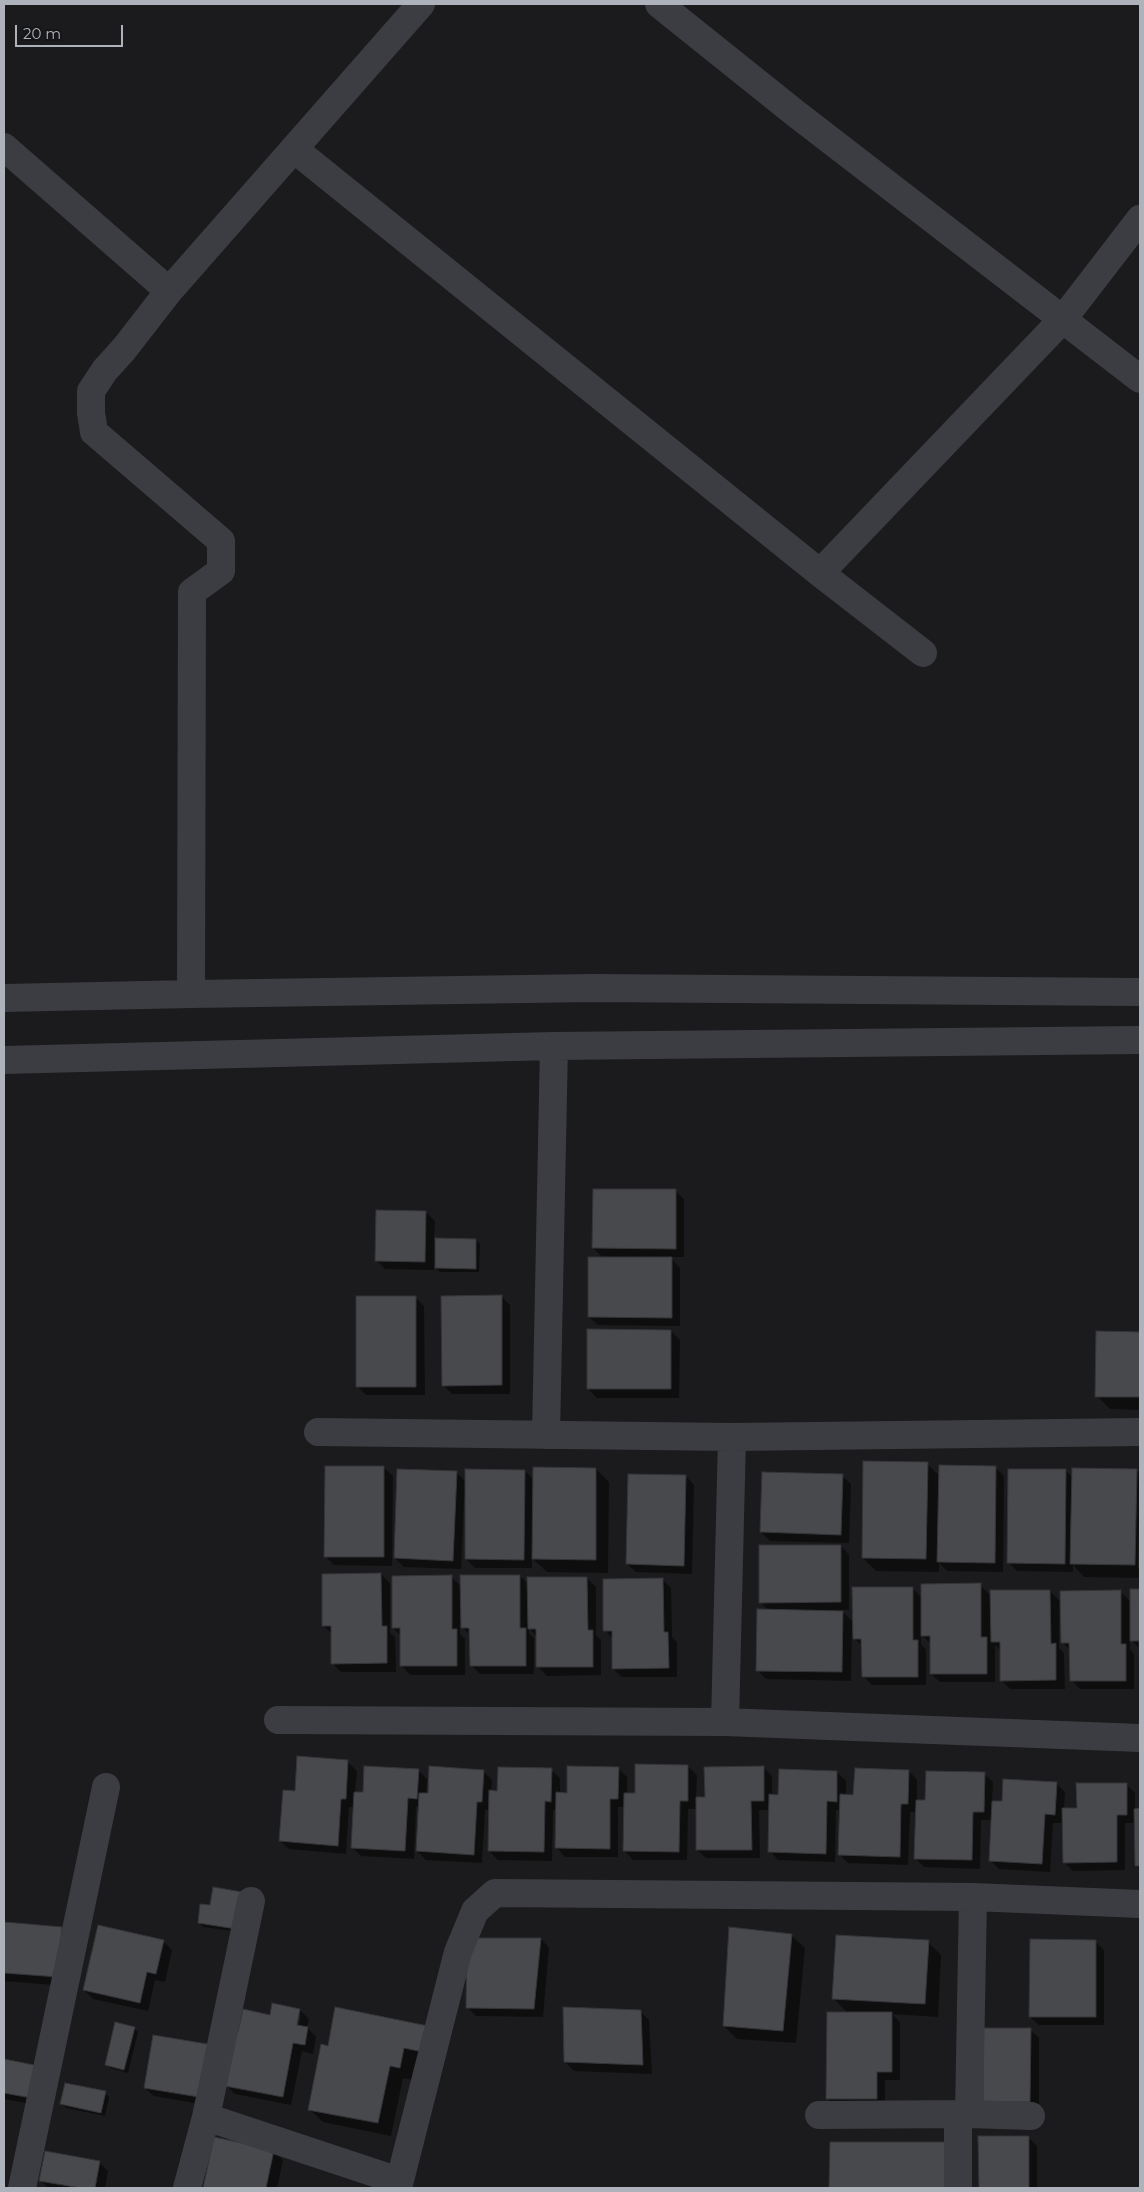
<!DOCTYPE html>
<style>
body{margin:0}
#map{position:relative;width:1144px;height:2192px;overflow:hidden;background:#1b1b1d;font-family:Montserrat,sans-serif}
canvas{display:block}
.frame{position:absolute;inset:0;border:5px solid #aeb3bb;pointer-events:none}
.scale{position:absolute;left:15px;top:25px;width:108px;height:22px;box-sizing:border-box;border:2px solid #aeb3bb;border-top:0;padding-left:6px;font-size:15px;line-height:18px;white-space:nowrap;color:#aeb3bb;-webkit-text-stroke:4px #161618;paint-order:stroke}
</style>
<div id="map">
<canvas width="1144" height="2192"></canvas>
<div class="frame"></div>
<div class="scale">20 m</div>
</div>
<script>
const ctx = document.querySelector('canvas').getContext('2d');
ctx.lineJoin = 'round';
function fill(path, color) { ctx.fillStyle = color; ctx.fill(path, 'evenodd'); }
const shape = rows => new Path2D(rows.map(r => 'M' + r).join(''));
function trace(path, color, width, dash) { ctx.strokeStyle = color; ctx.lineWidth = width; ctx.lineCap = dash ? 'butt' : 'round'; ctx.setLineDash(dash || []); ctx.stroke(path); }
fill(shape([
 [675,1191,684,1199,684,1257,670,1257,680,1268,680,1326,598,1325,589,1317,604,1259,593,1248],
 [426,1212,435,1221,434,1239,476,1240,480,1244,479,1272,440,1272,434,1266,434,1270,385,1269,376,1260],
 [501,1296,510,1305,510,1394,452,1394,443,1385],
 [415,1297,424,1306,425,1395,366,1395,357,1386],
 [671,1331,680,1340,679,1398,597,1398,588,1389],
 [1097,1333,1140,1333,1140,1410,1110,1409,1097,1396],
 [927,1464,940,1476,995,1467,1004,1476,1003,1572,947,1571,939,1563,939,1572,876,1571,863,1558],
 [384,1468,393,1476,392,1566,334,1565,325,1556],
 [596,1469,609,1482,608,1573,547,1572,532,1558,532,1568,475,1568,466,1559,466,1498,464,1498,461,1569,404,1567,395,1558,456,1472,467,1483,525,1471,534,1480],
 [1065,1470,1073,1478,1136,1470,1140,1474,1140,1578,1084,1577,1073,1565,1073,1572,1017,1571,1008,1562],
 [686,1476,694,1485,692,1574,636,1572,627,1564],
 [842,1476,851,1484,849,1543,770,1541,761,1532],
 [841,1546,849,1555,849,1610,841,1610,854,1623,912,1588,922,1598,980,1585,991,1596,1050,1591,1059,1600,1059,1648,1064,1653,1065,1689,1010,1689,1001,1680,1001,1651,995,1645,995,1682,940,1682,931,1674,931,1644,921,1634,921,1644,926,1650,926,1685,872,1685,863,1676,863,1647,854,1638,854,1625,852,1625,851,1681,766,1679,757,1670,769,1611,760,1602],
 [381,1574,390,1583,390,1633,395,1637,396,1672,341,1672,332,1663,332,1634,323,1625],
 [520,1576,528,1584,587,1578,596,1587,596,1635,601,1640,601,1675,547,1676,538,1667,537,1637,529,1628,529,1633,534,1638,534,1674,480,1674,471,1665,470,1635,460,1625,460,1634,465,1639,465,1675,410,1675,402,1666,402,1637,393,1628,451,1577,462,1587],
 [662,1579,671,1588,672,1637,677,1642,677,1677,622,1677,613,1669,613,1639,605,1630],
 [1131,1590,1140,1590,1140,1671,1140,1649,1130,1639,1130,1649,1134,1654,1134,1689,1080,1689,1071,1680,1071,1651,1062,1642,1120,1591,1131,1602],
 [348,1762,357,1771,355,1793,364,1794,418,1770,427,1779,426,1795,483,1771,492,1780,491,1791,499,1792,551,1770,560,1778,560,1794,568,1794,618,1768,627,1777,627,1795,636,1795,688,1766,697,1775,696,1798,706,1798,763,1767,772,1776,772,1795,780,1796,837,1772,846,1781,846,1795,855,1796,909,1771,917,1780,917,1801,926,1801,984,1774,993,1782,992,1802,1003,1803,1056,1783,1065,1792,1064,1809,1078,1809,1126,1784,1135,1793,1135,1810,1140,1810,1140,1870,1136,1866,1136,1823,1125,1823,1125,1870,1073,1871,1064,1862,1064,1823,1053,1823,1050,1872,999,1869,990,1860,992,1820,981,1820,980,1869,924,1867,915,1858,916,1812,910,1812,908,1865,848,1863,839,1854,841,1810,836,1810,835,1862,778,1860,770,1851,770,1810,759,1810,760,1858,706,1858,697,1850,697,1809,688,1809,687,1860,633,1860,625,1851,625,1807,618,1807,618,1857,565,1857,557,1848,557,1810,553,1810,552,1861,498,1860,489,1851,490,1810,485,1810,482,1863,426,1860,417,1851,419,1807,416,1807,414,1859,361,1856,352,1847,354,1807,349,1807,346,1854,289,1849,280,1841,296,1792],
 [211,1907,240,1932,203,1927,199,1922],
 [4,1924,62,1929,70,1937,66,1986,4,1981],
 [791,1935,805,1948,796,2043,737,2039,724,2026],
 [541,1939,549,1948,543,2017,476,2016,467,2007],
 [163,1941,172,1950,165,1982,155,1980,148,2011,93,1999,84,1990],
 [1095,1941,1104,1950,1104,2025,1039,2025,1030,2017],
 [928,1942,941,1955,938,2017,892,2014,900,2022,900,2080,885,2080,885,2108,836,2108,828,2099,848,2013,833,1998],
 [300,2010,309,2019,307,2027,316,2037,313,2054,302,2051,291,2105,235,2094,226,2085,239,2034,271,2016],
 [298,2015,301,2015,298,2031,295,2031],
 [640,2011,649,2020,652,2074,574,2071,565,2062],
 [428,2027,413,2080,403,2078,391,2136,323,2122,309,2109,329,2048],
 [134,2028,138,2032,128,2073,110,2068,106,2064],
 [1030,2030,1039,2038,1039,2111,984,2102],
 [213,2047,213,2106,154,2096,145,2088],
 [4,2060,43,2068,46,2107,4,2099],
 [105,2093,109,2097,105,2116,66,2108,62,2104],
 [980,2137,1028,2137,1037,2146,1037,2188,980,2188],
 [215,2139,274,2152,283,2160,277,2188,205,2188],
 [947,2144,955,2188,830,2187],
 [99,2162,108,2171,105,2188,48,2188,40,2180]
]), '#0007');
const building = shape([
 [593,1189,676,1189,676,1249,592,1248,593,1189],
 [376,1210,426,1211,425,1262,375,1261,376,1210],
 [435,1238,476,1239,476,1269,435,1268,435,1238],
 [588,1257,672,1257,672,1318,588,1317,588,1257],
 [502,1295,502,1385,442,1386,441,1296,502,1295],
 [356,1296,416,1296,416,1387,356,1387,356,1296],
 [587,1329,671,1330,671,1389,587,1389,587,1329],
 [1096,1331,1140,1332,1140,1397,1095,1397,1096,1331],
 [863,1461,928,1462,926,1559,862,1558,863,1461],
 [939,1465,996,1466,995,1563,937,1562,939,1465],
 [325,1466,384,1466,384,1557,324,1557,325,1466],
 [533,1467,596,1468,596,1560,532,1559,533,1467],
 [1072,1468,1137,1469,1135,1565,1070,1564,1072,1468],
 [397,1469,457,1471,453,1561,394,1558,397,1469],
 [465,1469,525,1470,524,1560,465,1559,465,1469],
 [1008,1469,1066,1469,1065,1564,1007,1563,1008,1469],
 [762,1472,843,1474,841,1535,760,1532,762,1472],
 [628,1474,686,1475,684,1566,626,1564,628,1474],
 [1140,1475,1140,1567,1139,1567,1140,1475],
 [759,1545,841,1545,841,1602,759,1603,759,1545],
 [381,1573,382,1626,387,1626,387,1663,331,1664,331,1626,322,1626,322,1574,381,1573],
 [452,1575,452,1629,457,1629,457,1666,400,1666,400,1628,392,1628,392,1576,452,1575],
 [460,1575,520,1575,520,1628,526,1628,526,1666,470,1666,469,1628,461,1628,460,1575],
 [527,1577,587,1577,588,1630,593,1630,593,1667,536,1667,536,1629,528,1629,527,1577],
 [663,1578,664,1632,668,1632,669,1668,612,1669,612,1631,603,1631,603,1579,663,1578],
 [981,1583,981,1637,987,1637,987,1674,930,1674,930,1636,921,1636,921,1584,981,1583],
 [852,1587,913,1587,913,1640,918,1640,918,1677,862,1677,861,1639,853,1639,852,1587],
 [1130,1589,1140,1589,1140,1680,1139,1641,1130,1641,1130,1589],
 [990,1590,1050,1590,1051,1644,1056,1643,1056,1680,1000,1681,1000,1642,991,1642,990,1590],
 [1121,1590,1121,1644,1126,1644,1126,1681,1070,1681,1069,1643,1061,1643,1060,1591,1121,1590],
 [757,1609,843,1611,842,1672,756,1671,757,1609],
 [297,1756,348,1760,346,1799,341,1799,338,1846,279,1841,283,1790,295,1791,297,1756],
 [635,1764,688,1765,688,1801,680,1801,679,1852,623,1851,624,1793,635,1793,635,1764],
 [364,1766,419,1769,417,1799,408,1798,405,1851,351,1848,354,1792,363,1792,364,1766],
 [429,1766,484,1770,482,1802,477,1802,474,1855,416,1851,419,1793,428,1793,429,1766],
 [567,1766,619,1767,618,1799,610,1799,610,1849,555,1848,556,1792,567,1793,567,1766],
 [764,1766,764,1801,751,1801,752,1850,696,1850,696,1797,705,1797,704,1767,764,1766],
 [498,1767,552,1768,551,1802,545,1801,544,1852,488,1851,489,1790,497,1791,498,1767],
 [855,1768,909,1770,908,1804,901,1804,900,1857,838,1855,840,1794,853,1795,855,1768],
 [779,1769,837,1771,837,1802,827,1801,826,1854,768,1852,769,1794,778,1795,779,1769],
 [926,1771,985,1772,984,1812,973,1812,972,1860,914,1859,916,1800,925,1800,926,1771],
 [1003,1779,1057,1782,1055,1815,1045,1814,1042,1864,989,1861,992,1801,1002,1801,1003,1779],
 [1076,1783,1127,1783,1127,1815,1117,1815,1117,1862,1063,1863,1062,1808,1077,1808,1076,1783],
 [1140,1808,1140,1866,1135,1866,1134,1809,1140,1808],
 [213,1887,242,1892,236,1929,198,1923,200,1904,210,1905,213,1887],
 [4,1922,62,1927,58,1977,4,1973,4,1922],
 [98,1925,164,1940,156,1974,147,1972,140,2003,83,1990,98,1925],
 [729,1927,792,1934,783,2031,723,2026,729,1927],
 [836,1935,929,1940,925,2004,832,1999,836,1935],
 [467,1938,541,1938,534,2009,466,2008,467,1938],
 [1030,1939,1096,1940,1096,2017,1029,2017,1030,1939],
 [272,2003,300,2009,297,2025,308,2027,305,2045,293,2043,283,2097,225,2086,235,2032,238,2032,243,2009,270,2015,272,2003],
 [335,2007,428,2026,423,2052,404,2048,400,2068,390,2066,378,2123,308,2110,321,2044,328,2046,335,2007],
 [563,2007,641,2010,643,2065,564,2062,563,2007],
 [827,2012,892,2012,892,2072,877,2072,877,2099,826,2099,827,2012],
 [115,2022,135,2027,124,2070,105,2065,115,2022],
 [983,2028,1031,2028,1030,2102,983,2102,983,2028],
 [153,2035,213,2045,205,2098,144,2088,153,2035],
 [4,2059,44,2067,37,2099,4,2093,4,2059],
 [65,2083,106,2091,101,2113,60,2104,65,2083],
 [978,2136,1029,2136,1029,2188,979,2188,978,2136],
 [214,2137,274,2150,266,2188,203,2188,214,2137],
 [830,2142,948,2142,947,2188,829,2188,830,2142],
 [45,2151,100,2161,95,2188,81,2188,39,2181,45,2151]
]);
fill(building, '#48494d');
trace(building, '#353539', 1);
trace(shape([
 [659,4,795,113,1140,379],
 [4,147,169,291],
 [294,149,820,573,923,653],
 [820,573,1063,319,1140,219],
 [191,994,192,592,221,571,221,541,94,432,91,413,91,391,105,370,124,349,169,291,421,4],
 [4,998,191,994,593,988,1140,992],
 [4,1060,554,1046,1140,1040],
 [318,1432,732,1437,1140,1432],
 [546,1435,554,1046],
 [278,1720,725,1722,1140,1738],
 [725,1722,732,1437],
 [958,2114,958,2188],
 [969,2114,973,1897],
 [819,2115,969,2114,1031,2116],
 [206,2117,399,2181],
 [22,2188,106,1787],
 [187,2188,206,2117,251,1901],
 [398,2188,458,1952,475,1911,495,1893,973,1897,1140,1904]
]), '#3c3d42', 28);
</script>
